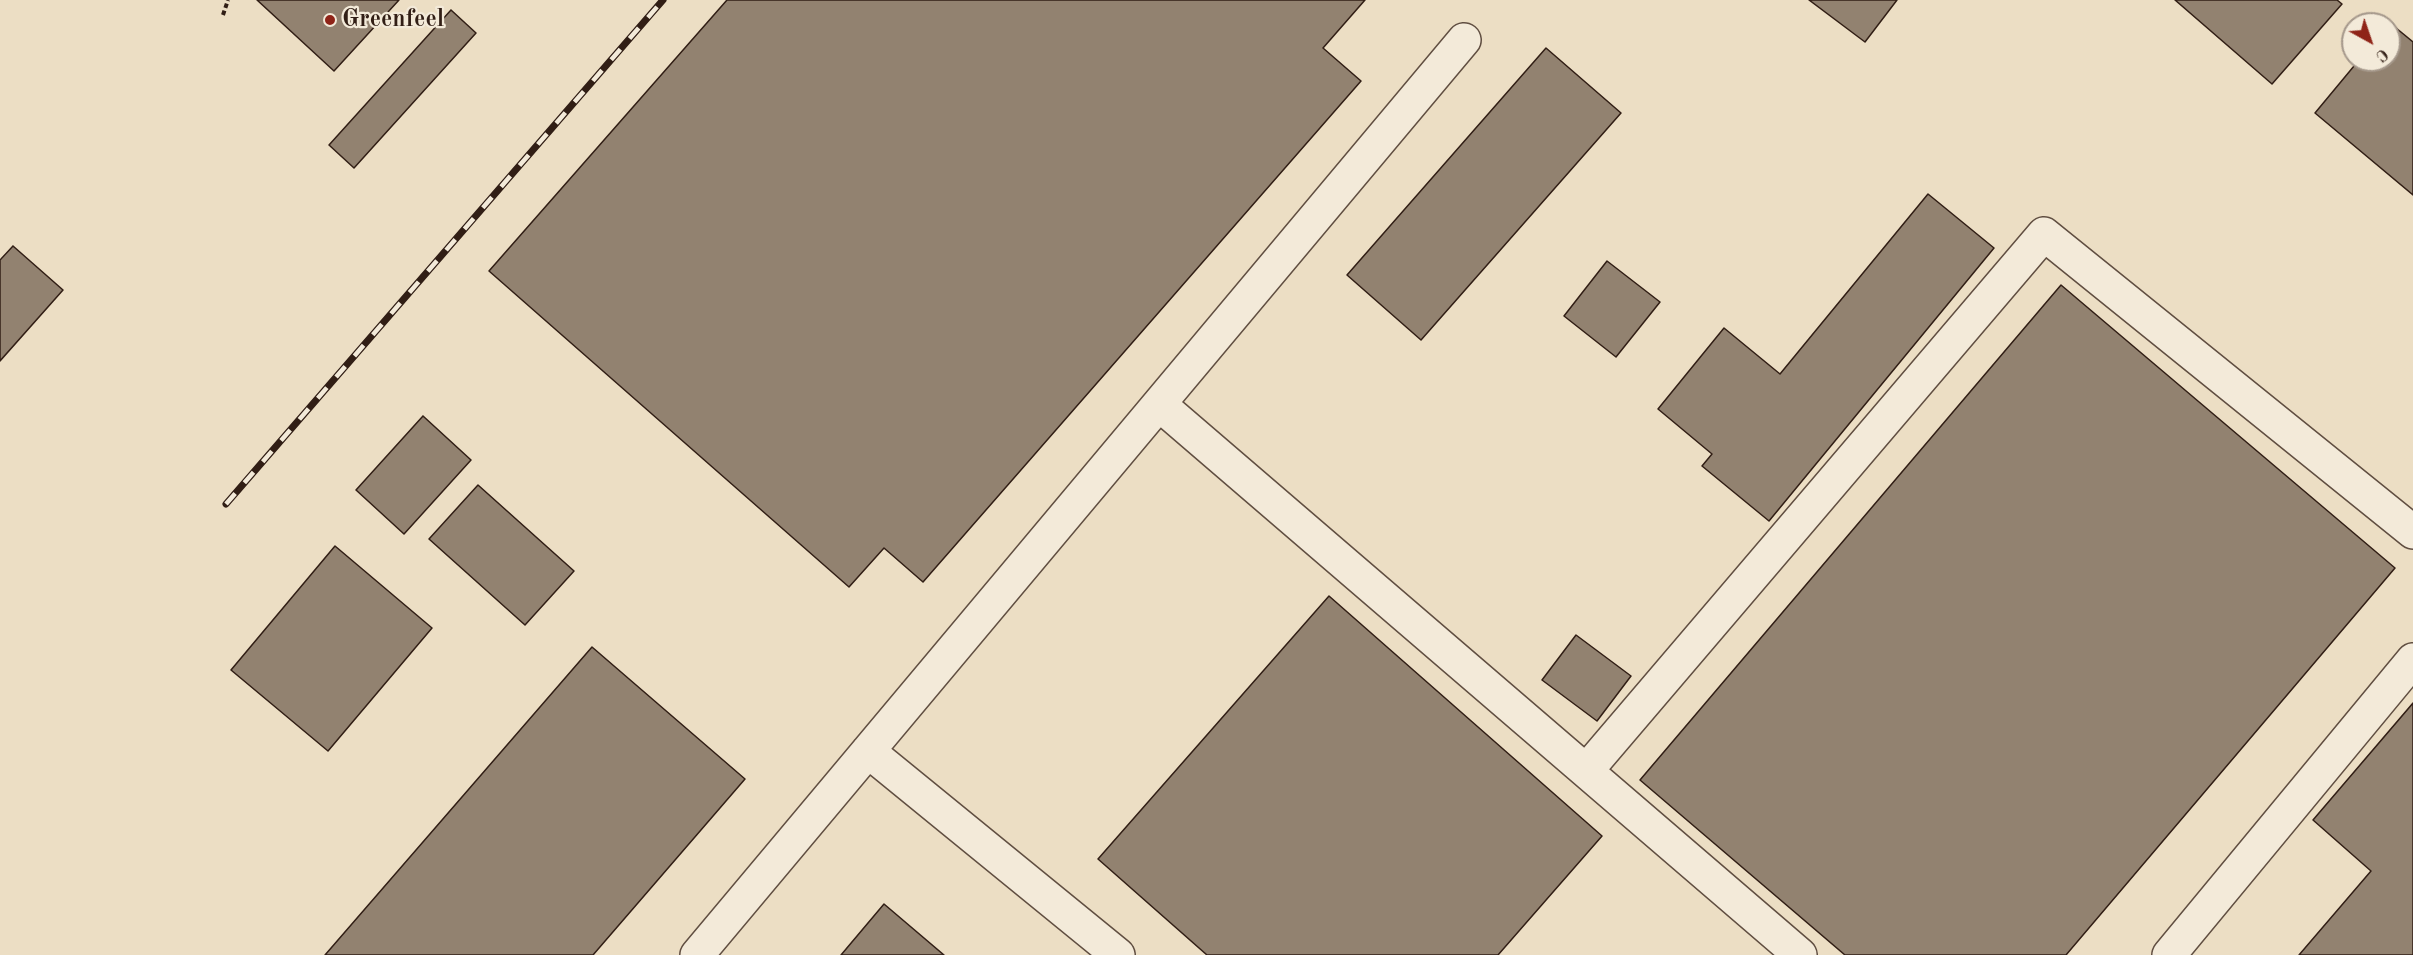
<!DOCTYPE html>
<meta charset="utf-8">
<style>
body{margin:0}
#map{position:relative;width:2413px;height:955px;overflow:hidden;background:#ecdec4;font-family:"Old Standard TT",serif}
canvas{display:block}
.north{position:absolute;left:2341px;top:12px;width:60px;height:60px;box-sizing:border-box;background:#f3ead9;border:2px solid #a5988b;border-radius:50%;rotate:140deg;font-size:16px;font-weight:700;line-height:24px;text-align:center;color:#311e15}
.north::after{content:'';display:block;margin:auto;width:21px;height:27px;background:#8f2418;clip-path:polygon(50% 0,100% 100%,50% 72%,0 100%)}
</style>
<div id="map">
<canvas width="2413" height="955"></canvas>
<div class="north">С</div>
</div>
<script>
const ctx = document.querySelector('canvas').getContext('2d');
ctx.lineJoin = 'round';
function fill(path, color) { ctx.fillStyle = color; ctx.fill(path, 'evenodd'); }
const shape = rows => new Path2D(rows.map(r => 'M' + r).join(''));
function trace(path, color, width, dash) { ctx.strokeStyle = color; ctx.lineWidth = width; ctx.lineCap = dash ? 'butt' : 'round'; ctx.setLineDash(dash || []); ctx.stroke(path); }
function drawText(font, color, halo, rows, align = 'center') {
  ctx.font = font + ' "Old Standard TT",serif'; ctx.lineWidth = 4.5; ctx.setLineDash([]); ctx.textBaseline = 'middle'; ctx.strokeStyle = halo; ctx.fillStyle = color; for (const [text, x, y, turn = 0] of rows) {
    ctx.save(); ctx.translate(x, y); ctx.rotate((+turn || 0) * Math.PI / 180); ctx.textAlign = isNaN(turn) ? turn : align; if (halo) ctx.strokeText(text, 0, 0); ctx.fillText(text, 0, 0); ctx.restore();
  }
}
const building = shape([
 [257,0,399,0,334,71,257,0],
 [727,0,1365,0,1323,48,1361,81,923,582,884,548,849,587,489,271,727,0],
 [1809,0,1897,0,1865,42,1809,0],
 [2175,0,2337,0,2342,4,2272,84,2175,0],
 [451,10,476,33,354,168,329,145,451,10],
 [2390,23,2413,42,2413,195,2315,113,2359,60,2389,60,2390,23],
 [1546,48,1621,113,1421,340,1347,275,1546,48],
 [1928,194,1994,248,1769,521,1702,466,1712,454,1658,409,1724,328,1780,374,1928,194],
 [13,246,63,290,0,361,0,260,13,246],
 [1607,261,1660,302,1616,357,1564,316,1607,261],
 [2061,285,2395,568,2066,955,1845,955,1640,780,2061,285],
 [423,416,471,460,404,534,356,490,423,416],
 [478,485,574,571,525,625,429,539,478,485],
 [335,546,432,628,328,751,231,670,335,546],
 [1329,596,1602,836,1498,955,1207,955,1098,859,1329,596],
 [1576,635,1631,676,1597,721,1542,680,1576,635],
 [592,647,745,779,593,955,325,955,592,647],
 [2413,703,2413,955,2299,955,2371,871,2313,820,2413,703],
 [884,904,944,955,841,955,884,904]
]);
fill(building, '#928270');
trace(building, '#311e15', 1.5);
const minor = shape([
 [1159,404,1800,955],
 [868,751,1118,955],
 [1586,771,2044,234,2413,532],
 [697,955,1464,40],
 [2169,955,2413,660]
]);
trace(minor, '#604e41', 36);
trace(shape([
 [223,15,228,0]
]), '#311e15', 4, [4.5, 3]);
trace(minor, '#f3ead9', 33);
const rail = shape([
 [226,504,663,0]
]);
trace(rail, '#311e15', 7);
trace(rail, '#f3ead9', 4.5, [14]);
for (const [x, y, r, color] of [
 [330,20,6,"#8f2418"]
]) { const dot = new Path2D(); dot.arc(x, y, r, 0, 2 * Math.PI); ctx.fillStyle = color; ctx.fill(dot); trace(dot, '#f3ead9', 2); }
drawText('bold 24px', '#311e15', '#f3ead9', [
 ["Greenfeel",342,20]
], 'left');
</script>
